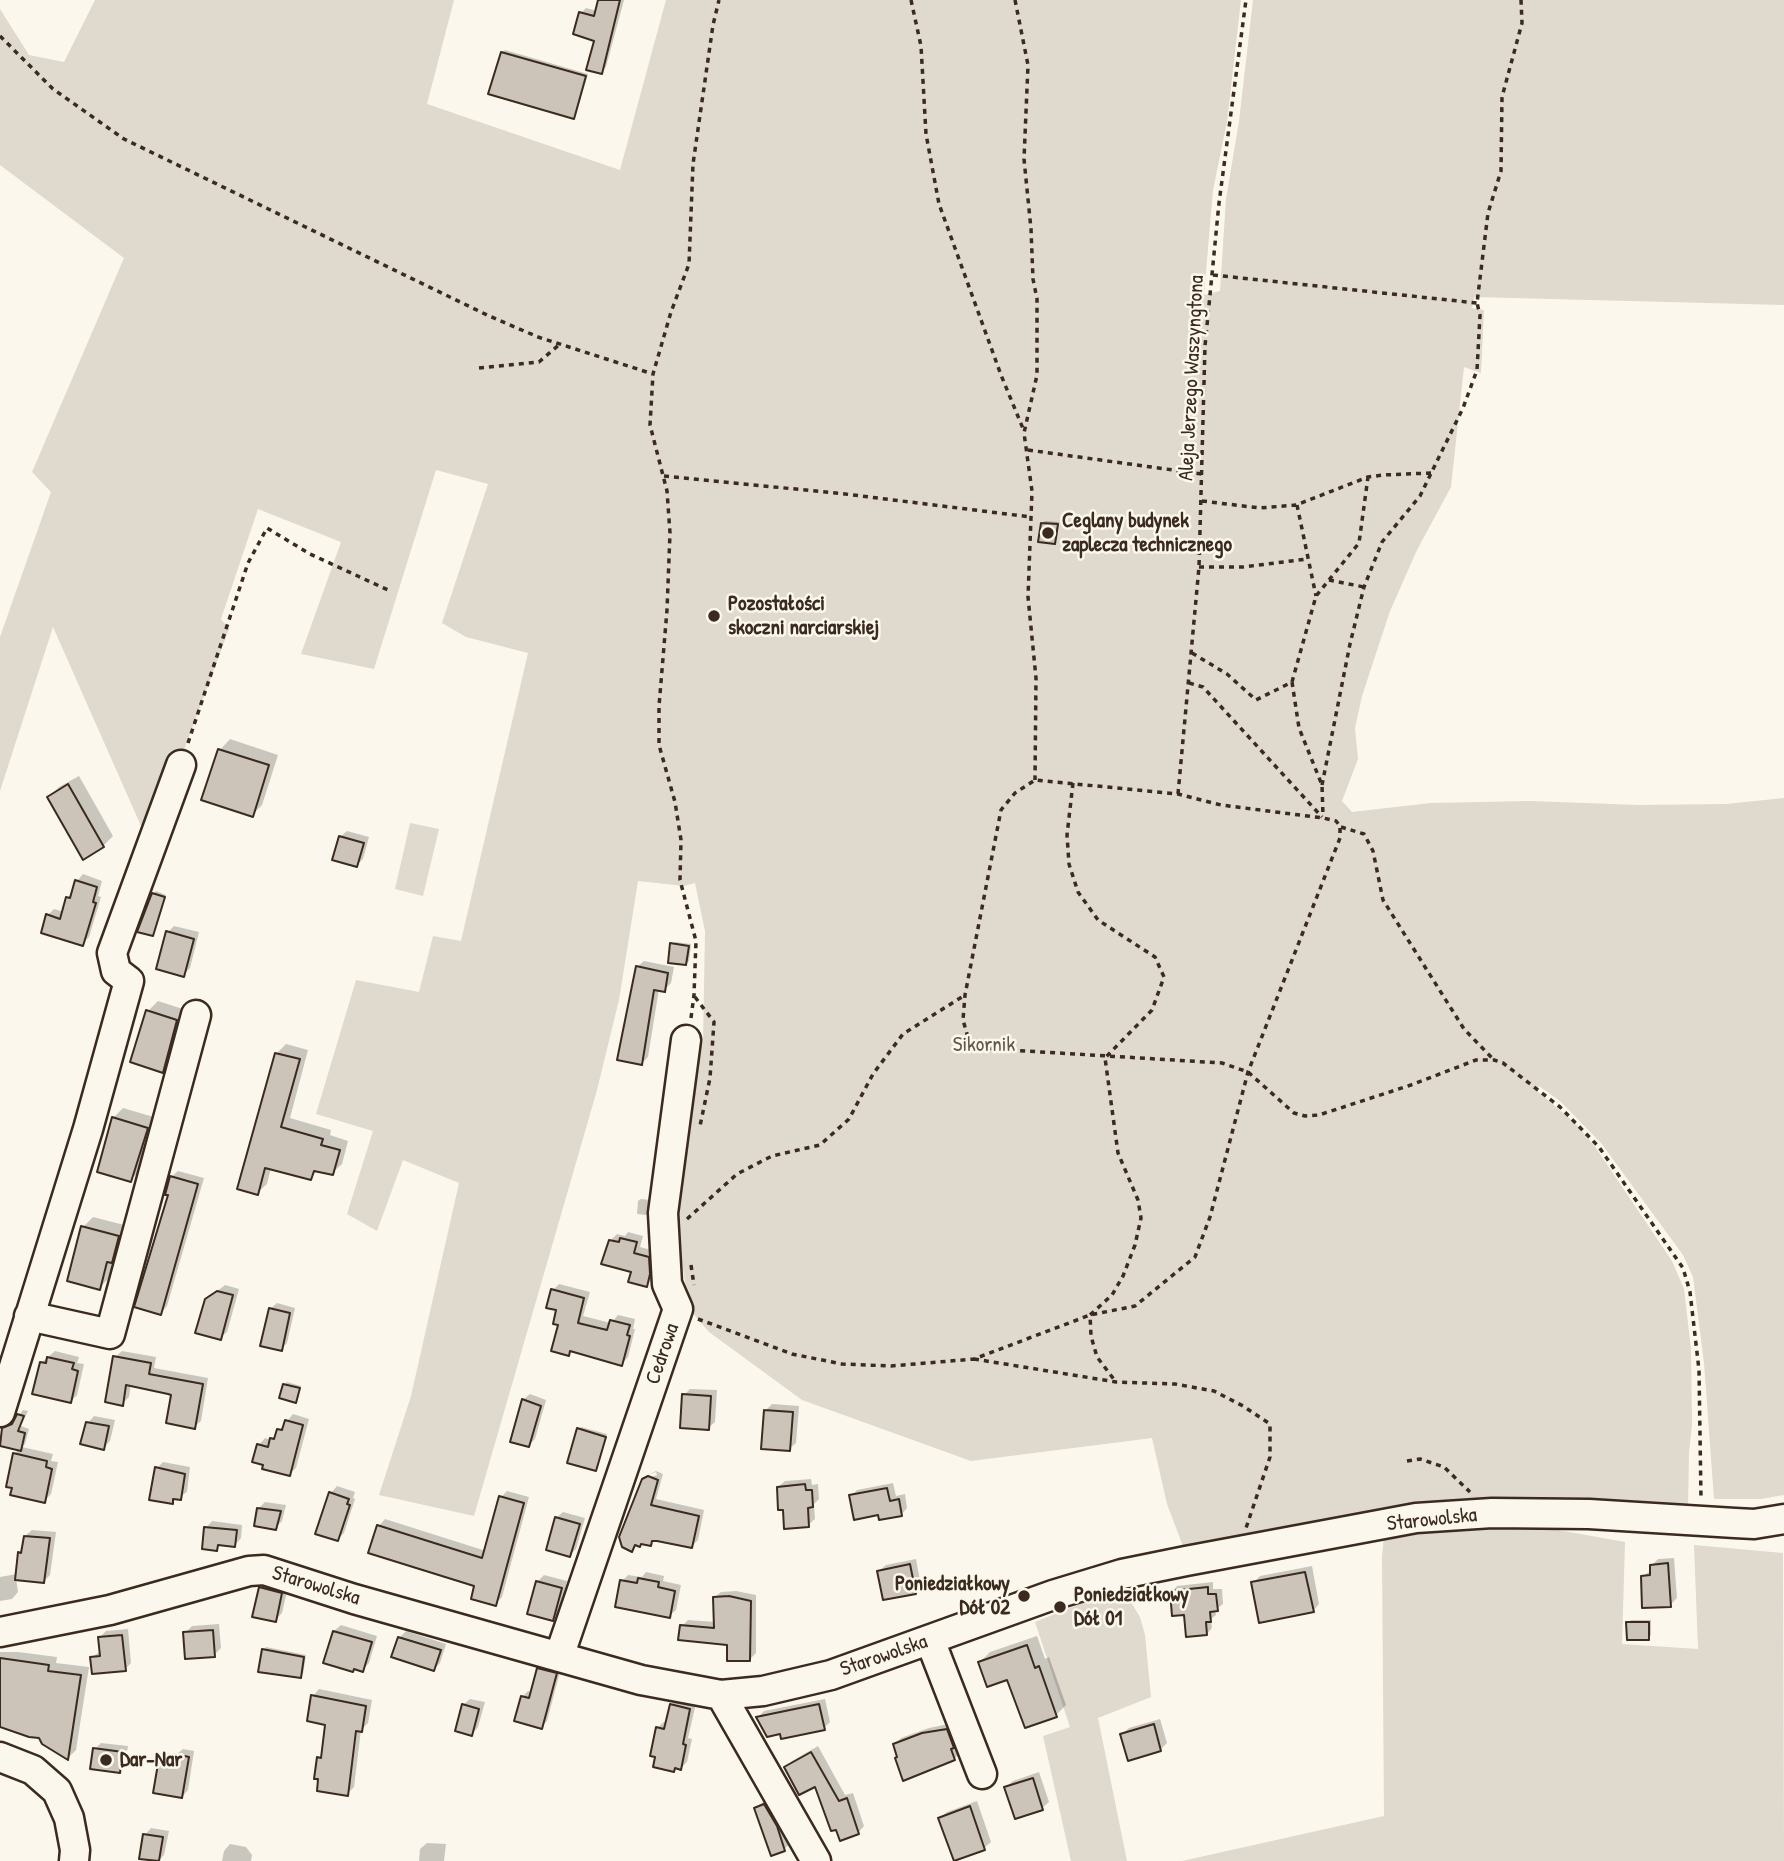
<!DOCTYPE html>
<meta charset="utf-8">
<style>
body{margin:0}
canvas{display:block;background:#fbf7ec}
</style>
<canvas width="1784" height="1861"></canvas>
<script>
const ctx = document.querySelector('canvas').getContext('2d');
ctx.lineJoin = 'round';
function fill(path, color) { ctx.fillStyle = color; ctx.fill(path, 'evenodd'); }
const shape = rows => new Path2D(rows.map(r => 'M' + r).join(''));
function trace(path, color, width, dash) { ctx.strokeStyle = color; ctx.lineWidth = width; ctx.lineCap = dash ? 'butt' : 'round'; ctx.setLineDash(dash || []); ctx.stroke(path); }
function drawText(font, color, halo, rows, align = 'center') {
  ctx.font = font + ' "Patrick Hand",sans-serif'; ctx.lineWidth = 5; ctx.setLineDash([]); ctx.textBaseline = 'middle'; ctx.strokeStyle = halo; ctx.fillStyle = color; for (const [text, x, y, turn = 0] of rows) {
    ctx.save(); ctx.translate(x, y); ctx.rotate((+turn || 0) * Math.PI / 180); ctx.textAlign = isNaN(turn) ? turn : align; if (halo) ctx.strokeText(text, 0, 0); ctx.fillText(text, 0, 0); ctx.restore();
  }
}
fill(shape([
 [95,0,454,0,427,104,620,170,666,0,1241,0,1227,122,1213,190,1204,295,1220,291,1226,199,1239,121,1253,0,1784,0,1784,305,1474,297,1472,308,1484,310,1481,373,1464,367,1451,487,1417,550,1390,611,1362,696,1355,728,1358,759,1342,801,1352,812,1431,803,1529,801,1639,805,1726,804,1784,798,1784,1495,1761,1499,1714,1499,1704,1363,1693,1277,1683,1255,1601,1143,1560,1101,1539,1086,1537,1091,1575,1123,1596,1148,1672,1261,1684,1289,1691,1349,1692,1425,1689,1452,1688,1508,1184,1549,1167,1504,1152,1438,971,1461,802,1400,709,1332,690,1310,678,1241,673,1197,703,1042,705,931,695,883,684,886,638,881,619,1000,597,1090,474,1516,379,1495,411,1396,459,1183,403,1160,377,1231,347,1214,373,1131,316,1114,356,980,419,992,433,936,461,941,528,653,466,637,442,623,488,484,436,470,374,669,301,654,341,542,258,509,221,619,229,629,149,844,53,627,0,791,0,637,51,492,32,472,124,258,0,165,0,9,29,55,64,62],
 [410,823,439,829,423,896,395,889],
 [1467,1527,1547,1528,1625,1542,1622,1644,1698,1649,1694,1545,1783,1553,1784,1861,1182,1861,1384,1816,1382,1557,1384,1535],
 [1117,1589,1129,1599,1140,1617,1145,1635,1151,1697,1098,1718,1127,1861,1071,1861,1043,1736,1070,1727,1035,1622]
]), '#dfd9ce');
fill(shape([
 [600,0,624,0,606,67,601,72,596,39,581,13,586,8,597,11],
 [505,50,588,74,576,115,573,117,502,52],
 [1045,521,1059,522,1057,539,1055,542,1042,523],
 [230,739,278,755,262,805,252,815,220,750],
 [79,776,113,836,103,846,49,797,59,787],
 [347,831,369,837,363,859,357,865,340,837],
 [83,874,102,881,98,896,101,897,89,937,82,944,48,915,54,909,64,912,77,881],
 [156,891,166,895,153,934,153,894],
 [174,926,199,932,190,968,183,975,168,932],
 [675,942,691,944,689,961,686,964,672,944],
 [644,961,674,967,671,983,664,990,659,989,648,1057,642,1063,637,967],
 [158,1001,186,1010,173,1061,163,1071,148,1011],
 [286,1044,308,1050,290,1118,331,1130,330,1135,348,1141,342,1164,332,1173,318,1170,310,1178,271,1168,267,1184,257,1193,277,1053],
 [123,1108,157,1118,141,1170,130,1180,113,1118],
 [178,1171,204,1178,167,1306,161,1313,171,1177],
 [641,1199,650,1200,649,1213,646,1215,637,1214,638,1201],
 [93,1217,128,1226,122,1251,115,1258,109,1278,99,1288,83,1227],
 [628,1232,643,1236,640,1247,655,1251,655,1266,653,1279,646,1285,610,1241,617,1234,625,1236],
 [559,1284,590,1292,583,1316,611,1323,618,1315,635,1319,633,1329,635,1329,628,1357,622,1364,573,1350,568,1354,553,1290],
 [225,1285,239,1289,227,1332,220,1338,206,1300],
 [277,1303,295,1308,287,1343,281,1349,270,1309],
 [55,1351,79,1357,77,1363,84,1364,77,1395,71,1401,41,1363],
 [122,1351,156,1357,154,1368,208,1378,201,1421,194,1427,173,1394,131,1384,129,1397,122,1404,115,1357],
 [287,1382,301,1386,295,1401,284,1385],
 [690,1389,717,1390,715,1422,708,1428,684,1395],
 [530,1394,546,1400,535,1439,529,1445,523,1400],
 [772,1404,799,1406,796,1443,789,1449,766,1410],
 [23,1410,28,1411,21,1426,29,1429,25,1444,22,1447,53,1454,51,1461,58,1462,51,1494,44,1501,14,1454,19,1449,0,1444,1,1429,7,1424,15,1421],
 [293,1414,309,1419,296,1468,289,1474,265,1464,259,1445,265,1438,271,1440],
 [94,1416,115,1420,110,1441,103,1448,88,1423],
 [581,1427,607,1434,596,1469,579,1429],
 [163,1462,190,1467,187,1492,172,1502,157,1468],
 [656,1471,663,1474,656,1499,704,1510,698,1540,692,1546,656,1539,650,1544,643,1542,632,1549,645,1479,657,1475,656,1472,648,1475],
 [811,1479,812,1485,818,1484,819,1499,814,1504,815,1519,808,1525,784,1508,778,1487,785,1481],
 [893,1483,896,1496,905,1494,907,1508,901,1515,879,1513,851,1496,857,1490],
 [337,1486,355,1492,353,1498,355,1499,344,1533,338,1539,331,1493],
 [507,1491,529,1497,502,1597,495,1604,476,1585,379,1526,385,1519,486,1551,501,1497],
 [265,1502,286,1505,282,1521,275,1528,259,1508],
 [563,1512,585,1518,576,1549,570,1555,556,1518],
 [212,1521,242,1525,241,1538,235,1545,222,1544,216,1549,206,1528],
 [32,1530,56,1532,50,1575,44,1581,16,1578,18,1592,12,1599,0,1601,0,1577,17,1574,20,1553,24,1549,25,1536],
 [1674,1558,1677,1598,1670,1605,1643,1576,1652,1570,1652,1565,1658,1559],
 [916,1559,921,1586,915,1592,879,1571,886,1565],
 [1312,1566,1319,1604,1313,1611,1253,1583,1260,1576],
 [646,1572,664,1576,663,1581,681,1585,676,1610,669,1616,622,1581,628,1575,642,1577],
 [544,1575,567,1581,559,1613,552,1619,529,1613,538,1581],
 [267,1581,288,1587,282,1613,275,1620,260,1588],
 [1213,1582,1213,1589,1222,1589,1223,1604,1215,1610,1216,1615,1211,1619,1212,1628,1207,1634,1172,1592,1177,1586],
 [736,1591,756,1595,756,1653,750,1659,728,1643,682,1626,688,1620,716,1622,715,1597,721,1592],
 [1631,1620,1651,1620,1651,1635,1648,1638,1628,1623],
 [219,1624,221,1648,214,1655,185,1633,192,1626],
 [341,1625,377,1636,369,1663,362,1670,334,1631],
 [128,1629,131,1663,125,1669,92,1657,101,1651,100,1637,106,1631],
 [406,1631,446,1644,440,1663,434,1669,399,1638],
 [1037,1636,1045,1659,1049,1657,1066,1705,1056,1715,1008,1677,980,1662,990,1652],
 [266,1647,306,1655,303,1674,300,1676,263,1650],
 [0,1652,18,1652,57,1657,56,1663,89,1667,76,1750,68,1758,41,1736,0,1725],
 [544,1664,561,1668,547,1721,541,1727,522,1697,528,1691,532,1693,539,1669],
 [319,1689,372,1700,368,1723,361,1730,354,1787,347,1794,318,1758,324,1753,327,1723,313,1696],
 [470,1699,485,1702,478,1727,472,1734,463,1705],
 [678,1699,696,1703,688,1738,692,1739,687,1762,681,1768,677,1767,674,1770,657,1728,664,1722,667,1722,671,1705],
 [825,1699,830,1722,824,1728,758,1717,764,1711],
 [1160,1719,1167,1743,1160,1750,1122,1734,1129,1728],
 [953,1723,960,1753,954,1759,899,1756,895,1744,901,1738,929,1728],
 [101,1743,128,1746,125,1764,119,1771,95,1749],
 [818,1746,845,1795,853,1793,864,1826,858,1833,816,1784,786,1767,792,1761],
 [183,1749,194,1751,188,1790,182,1797,160,1759,167,1753,177,1754],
 [1039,1772,1049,1802,1042,1808,1006,1787,1013,1781],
 [771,1799,791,1843,784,1849,756,1808,763,1802],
 [977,1801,991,1842,984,1848,955,1859,940,1818,947,1812],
 [151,1828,169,1831,164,1855,158,1861,141,1858,145,1835],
 [427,1843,446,1844,444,1861,419,1861,420,1849],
 [230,1844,246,1847,252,1855,251,1861,222,1861,224,1851]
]), '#0003');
const building = shape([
 [598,0,620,0,602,74,586,70,594,41,573,34,579,12,594,16,598,0],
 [501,52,586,76,574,119,488,94,501,52],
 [1041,523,1058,524,1055,544,1038,542,1041,523],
 [218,749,269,765,253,817,201,800,218,749],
 [68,784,104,847,83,860,47,797,68,784],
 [339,836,364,843,357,867,332,860,339,836],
 [75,880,97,887,93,902,96,903,83,946,41,933,46,914,60,919,66,897,70,898,75,880],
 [152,893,165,897,153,936,137,932,152,893],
 [166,931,194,939,184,977,156,969,166,931],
 [670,943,689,946,686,965,668,963,670,943],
 [636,966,668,973,665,992,654,990,642,1065,617,1060,636,966],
 [146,1010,177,1020,163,1073,130,1062,146,1010],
 [275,1053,300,1059,281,1127,323,1139,321,1145,340,1150,333,1175,314,1171,311,1180,265,1168,258,1195,237,1189,275,1053],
 [112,1117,148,1128,131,1182,97,1172,112,1117],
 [170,1176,198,1184,161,1315,134,1307,168,1195,165,1195,170,1176],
 [81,1226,119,1236,112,1263,107,1262,100,1290,67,1281,81,1226],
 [620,1238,637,1242,634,1253,649,1257,650,1274,647,1287,628,1282,631,1272,601,1264,609,1240,619,1242,620,1238],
 [551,1289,584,1298,578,1323,607,1330,610,1320,630,1325,627,1335,630,1336,622,1366,570,1351,569,1356,551,1351,558,1325,553,1324,556,1310,546,1308,551,1289],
 [217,1291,233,1295,221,1340,195,1333,205,1299,217,1291],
 [269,1308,290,1313,282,1351,260,1346,269,1308],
 [113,1356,151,1363,149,1374,203,1384,195,1429,166,1423,171,1395,168,1394,126,1385,123,1406,105,1402,113,1356],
 [47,1357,74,1363,72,1369,78,1371,71,1403,32,1394,40,1362,46,1363,47,1357],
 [283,1384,300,1388,296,1403,279,1398,283,1384],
 [682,1394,711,1396,709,1430,680,1428,682,1394],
 [522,1399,541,1406,529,1447,510,1442,522,1399],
 [764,1410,793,1412,790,1451,761,1449,764,1410],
 [17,1414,24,1416,18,1431,25,1433,21,1451,0,1446,2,1428,12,1424,17,1414],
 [285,1420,303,1425,290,1476,262,1469,263,1465,252,1462,257,1444,268,1447,270,1438,274,1439,277,1429,282,1430,285,1420],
 [86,1422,109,1426,104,1450,80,1444,86,1422],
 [577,1428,606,1437,596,1471,567,1463,577,1428],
 [13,1453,47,1461,46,1467,52,1469,45,1503,10,1495,12,1488,6,1487,13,1453],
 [155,1467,185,1474,181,1500,173,1499,173,1504,149,1500,155,1467],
 [648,1476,658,1480,651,1505,699,1516,692,1548,657,1541,652,1541,651,1546,641,1544,640,1547,635,1545,632,1552,622,1547,619,1537,642,1479,648,1476],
 [805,1484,806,1490,812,1490,813,1507,808,1508,809,1527,784,1529,783,1510,778,1510,777,1487,805,1484],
 [887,1488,890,1501,899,1499,902,1516,879,1520,878,1515,854,1520,849,1495,887,1488],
 [329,1492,349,1499,347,1504,350,1505,338,1541,315,1534,329,1492],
 [499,1496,524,1503,496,1606,471,1599,474,1586,368,1553,377,1525,482,1558,499,1496],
 [257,1508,281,1511,276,1530,254,1526,257,1508],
 [555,1517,580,1524,570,1557,546,1550,555,1517],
 [204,1527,237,1530,235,1547,218,1545,217,1551,202,1549,204,1527],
 [24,1536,50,1538,44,1583,15,1580,18,1552,21,1553,24,1536],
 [1668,1563,1671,1607,1642,1608,1641,1576,1650,1575,1650,1565,1668,1563],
 [910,1564,916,1594,883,1600,877,1571,910,1564],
 [1305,1572,1314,1612,1259,1623,1251,1582,1305,1572],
 [638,1578,659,1582,658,1587,675,1591,670,1618,615,1607,620,1580,637,1583,638,1578],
 [536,1581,562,1588,553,1621,527,1614,536,1581],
 [259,1587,282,1593,276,1622,252,1617,259,1587],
 [1208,1587,1208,1594,1216,1594,1218,1611,1210,1612,1211,1622,1206,1622,1207,1635,1186,1637,1184,1615,1172,1616,1170,1591,1208,1587],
 [729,1596,751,1601,750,1661,727,1661,727,1645,678,1640,680,1625,714,1628,713,1597,729,1596],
 [1626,1622,1649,1622,1649,1640,1627,1640,1626,1622],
 [213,1630,215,1657,185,1659,183,1632,213,1630],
 [333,1631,372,1642,363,1672,354,1669,353,1672,323,1663,333,1631],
 [122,1635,126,1671,92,1674,90,1657,100,1656,98,1637,122,1635],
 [398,1637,441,1650,434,1671,391,1657,398,1637],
 [1027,1645,1035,1668,1039,1666,1057,1717,1025,1728,1007,1680,987,1687,978,1662,1027,1645],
 [262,1649,304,1657,301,1678,258,1672,262,1649],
 [0,1658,49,1665,48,1671,81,1675,68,1760,42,1744,39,1738,29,1737,0,1727,0,1658],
 [537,1668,557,1673,542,1729,514,1721,521,1696,529,1698,537,1668],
 [311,1695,366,1706,362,1732,356,1731,348,1796,317,1791,318,1779,314,1779,317,1757,321,1758,325,1725,307,1721,311,1695],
 [462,1704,479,1709,472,1736,455,1731,462,1704],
 [670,1704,690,1709,683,1744,686,1745,681,1770,675,1768,674,1772,653,1767,655,1757,650,1756,656,1727,664,1729,670,1704],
 [819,1704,825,1730,781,1739,780,1734,767,1737,756,1717,819,1704],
 [1154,1724,1161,1751,1128,1761,1120,1734,1154,1724],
 [947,1729,954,1748,951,1749,955,1760,903,1781,895,1758,897,1757,893,1744,922,1733,947,1729],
 [93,1748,123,1752,120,1773,90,1769,93,1748],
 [811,1752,839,1801,847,1798,859,1834,840,1841,836,1830,831,1831,815,1787,799,1795,784,1767,811,1752],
 [175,1754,189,1757,182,1798,153,1793,159,1758,173,1761,175,1754],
 [1033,1778,1043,1810,1015,1819,1004,1787,1033,1778],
 [764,1804,777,1826,785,1851,771,1856,754,1808,764,1804],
 [970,1806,985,1850,954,1861,938,1818,970,1806],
 [143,1834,163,1837,159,1861,139,1859,143,1834]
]);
fill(building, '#ccc4b9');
trace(building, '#3b2a1e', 2);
const minor = shape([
 [29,1316,110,1334,196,1015],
 [0,1412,88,1129,129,981,116,971,112,953,181,765],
 [0,1632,110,1610,249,1571,264,1570,354,1599,641,1680,721,1695,763,1691,831,1675,1053,1595,1122,1574,1186,1561,1416,1518,1492,1513,1589,1514,1735,1523,1754,1524,1784,1519],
 [930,1640,982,1774],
 [559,1657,678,1309,667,1284,663,1213,686,1040],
 [721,1695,816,1861],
 [0,1757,33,1770,57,1791,69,1818,75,1850,74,1861]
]);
trace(minor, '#3b2a1e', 33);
trace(shape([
 [911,0,921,46,926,134,939,204,1001,375,1024,431],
 [1015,0,1028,65,1024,159,1031,229,1033,279,1037,299,1037,375,1024,433,1032,491,1028,597,1036,678,1035,780],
 [0,36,53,89,124,139,487,315,538,337,653,374],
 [1213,275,1477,303],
 [479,368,539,362,560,344],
 [1028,450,1202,474],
 [664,476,845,494,1031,517],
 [1202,501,1260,508,1296,505,1368,477,1383,475,1431,473],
 [1297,505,1316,596],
 [1199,567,1243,567,1307,559],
 [1329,580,1364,587],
 [1192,653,1227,674,1256,700,1292,682,1316,596,1359,543,1368,477],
 [1292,682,1299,728,1322,785,1323,816],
 [1189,683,1203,687,1322,817],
 [188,743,248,563,267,528,310,554,388,590],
 [1073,783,1067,835,1069,864,1078,892,1098,920,1155,957,1164,977,1152,1010,1105,1058,1118,1153,1138,1200,1141,1218,1135,1245,1123,1276,1112,1295,1090,1315,1091,1336,1097,1357,1116,1382],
 [1322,785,1350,644,1364,587,1382,542,1420,496,1463,408,1477,370,1480,315,1477,303,1488,213,1501,171,1502,97,1522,23,1521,0],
 [1178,794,1199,567,1205,346,1219,203,1246,0],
 [1341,827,1364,834,1373,851,1383,900,1464,1029,1492,1058],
 [695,997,714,1022,710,1078,700,1126],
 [691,1018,694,995,696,941,680,880,681,840,675,802,659,745,659,706,667,610,670,533,667,491,650,425,653,374,671,312,689,264,693,164,713,25,719,0],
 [687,1219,737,1174,772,1156,820,1145,849,1119,873,1074,903,1034,965,995],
 [691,1265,694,1285],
 [698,1319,792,1354,842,1364,891,1366,974,1359,1090,1315,1135,1306,1195,1257,1210,1217,1248,1072,1340,838,1340,826,1336,821,1323,818,1221,805,1178,794,1035,780,1015,793,1001,810,965,995,963,1020,967,1034,978,1045,993,1049,1222,1063,1248,1072,1294,1113,1305,1116,1319,1115,1411,1085,1476,1060,1494,1060,1503,1063,1560,1107,1599,1147,1683,1268,1690,1292,1699,1370,1701,1499],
 [974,1359,1116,1382,1175,1384,1214,1391,1243,1406,1270,1424,1270,1457,1246,1528],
 [1407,1461,1420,1459,1444,1467,1470,1492]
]), '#3b2a1e', 3.5, [5, 5]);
trace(minor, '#fbf7ec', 28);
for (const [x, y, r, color] of [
 [1048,533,7,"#3b2a1e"],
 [714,616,7,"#3b2a1e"],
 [1024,1596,7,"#3b2a1e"],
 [1060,1607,7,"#3b2a1e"],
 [106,1760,7,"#3b2a1e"]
]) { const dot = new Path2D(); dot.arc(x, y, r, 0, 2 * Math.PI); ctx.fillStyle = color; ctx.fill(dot); trace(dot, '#fbf7ec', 2.5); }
drawText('21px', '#3b2a1e', '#fbf7ec', [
 ["Aleja Jerzego Waszyngtona",1192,378,-87],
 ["Cedrowa",663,1354,-71],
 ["Starowolska",1432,1520,-6],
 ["Starowolska",316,1586,17],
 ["Starowolska",884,1656,-19]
]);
drawText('bold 21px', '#3b2a1e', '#fbf7ec', [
 ["Ceglany budynek",1062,521],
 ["zaplecza technicznego",1062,545],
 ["Pozostałości",728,604],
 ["skoczni narciarskiej",728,628],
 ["Poniedziałkowy",1010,1584,"right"],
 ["Dół 02",1010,1608,"right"],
 ["Poniedziałkowy",1074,1595],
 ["Dół 01",1074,1619],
 ["Dar-Nar",120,1760]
], 'left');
drawText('21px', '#64564a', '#fbf7ec', [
 ["Sikornik",984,1045]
]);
</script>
